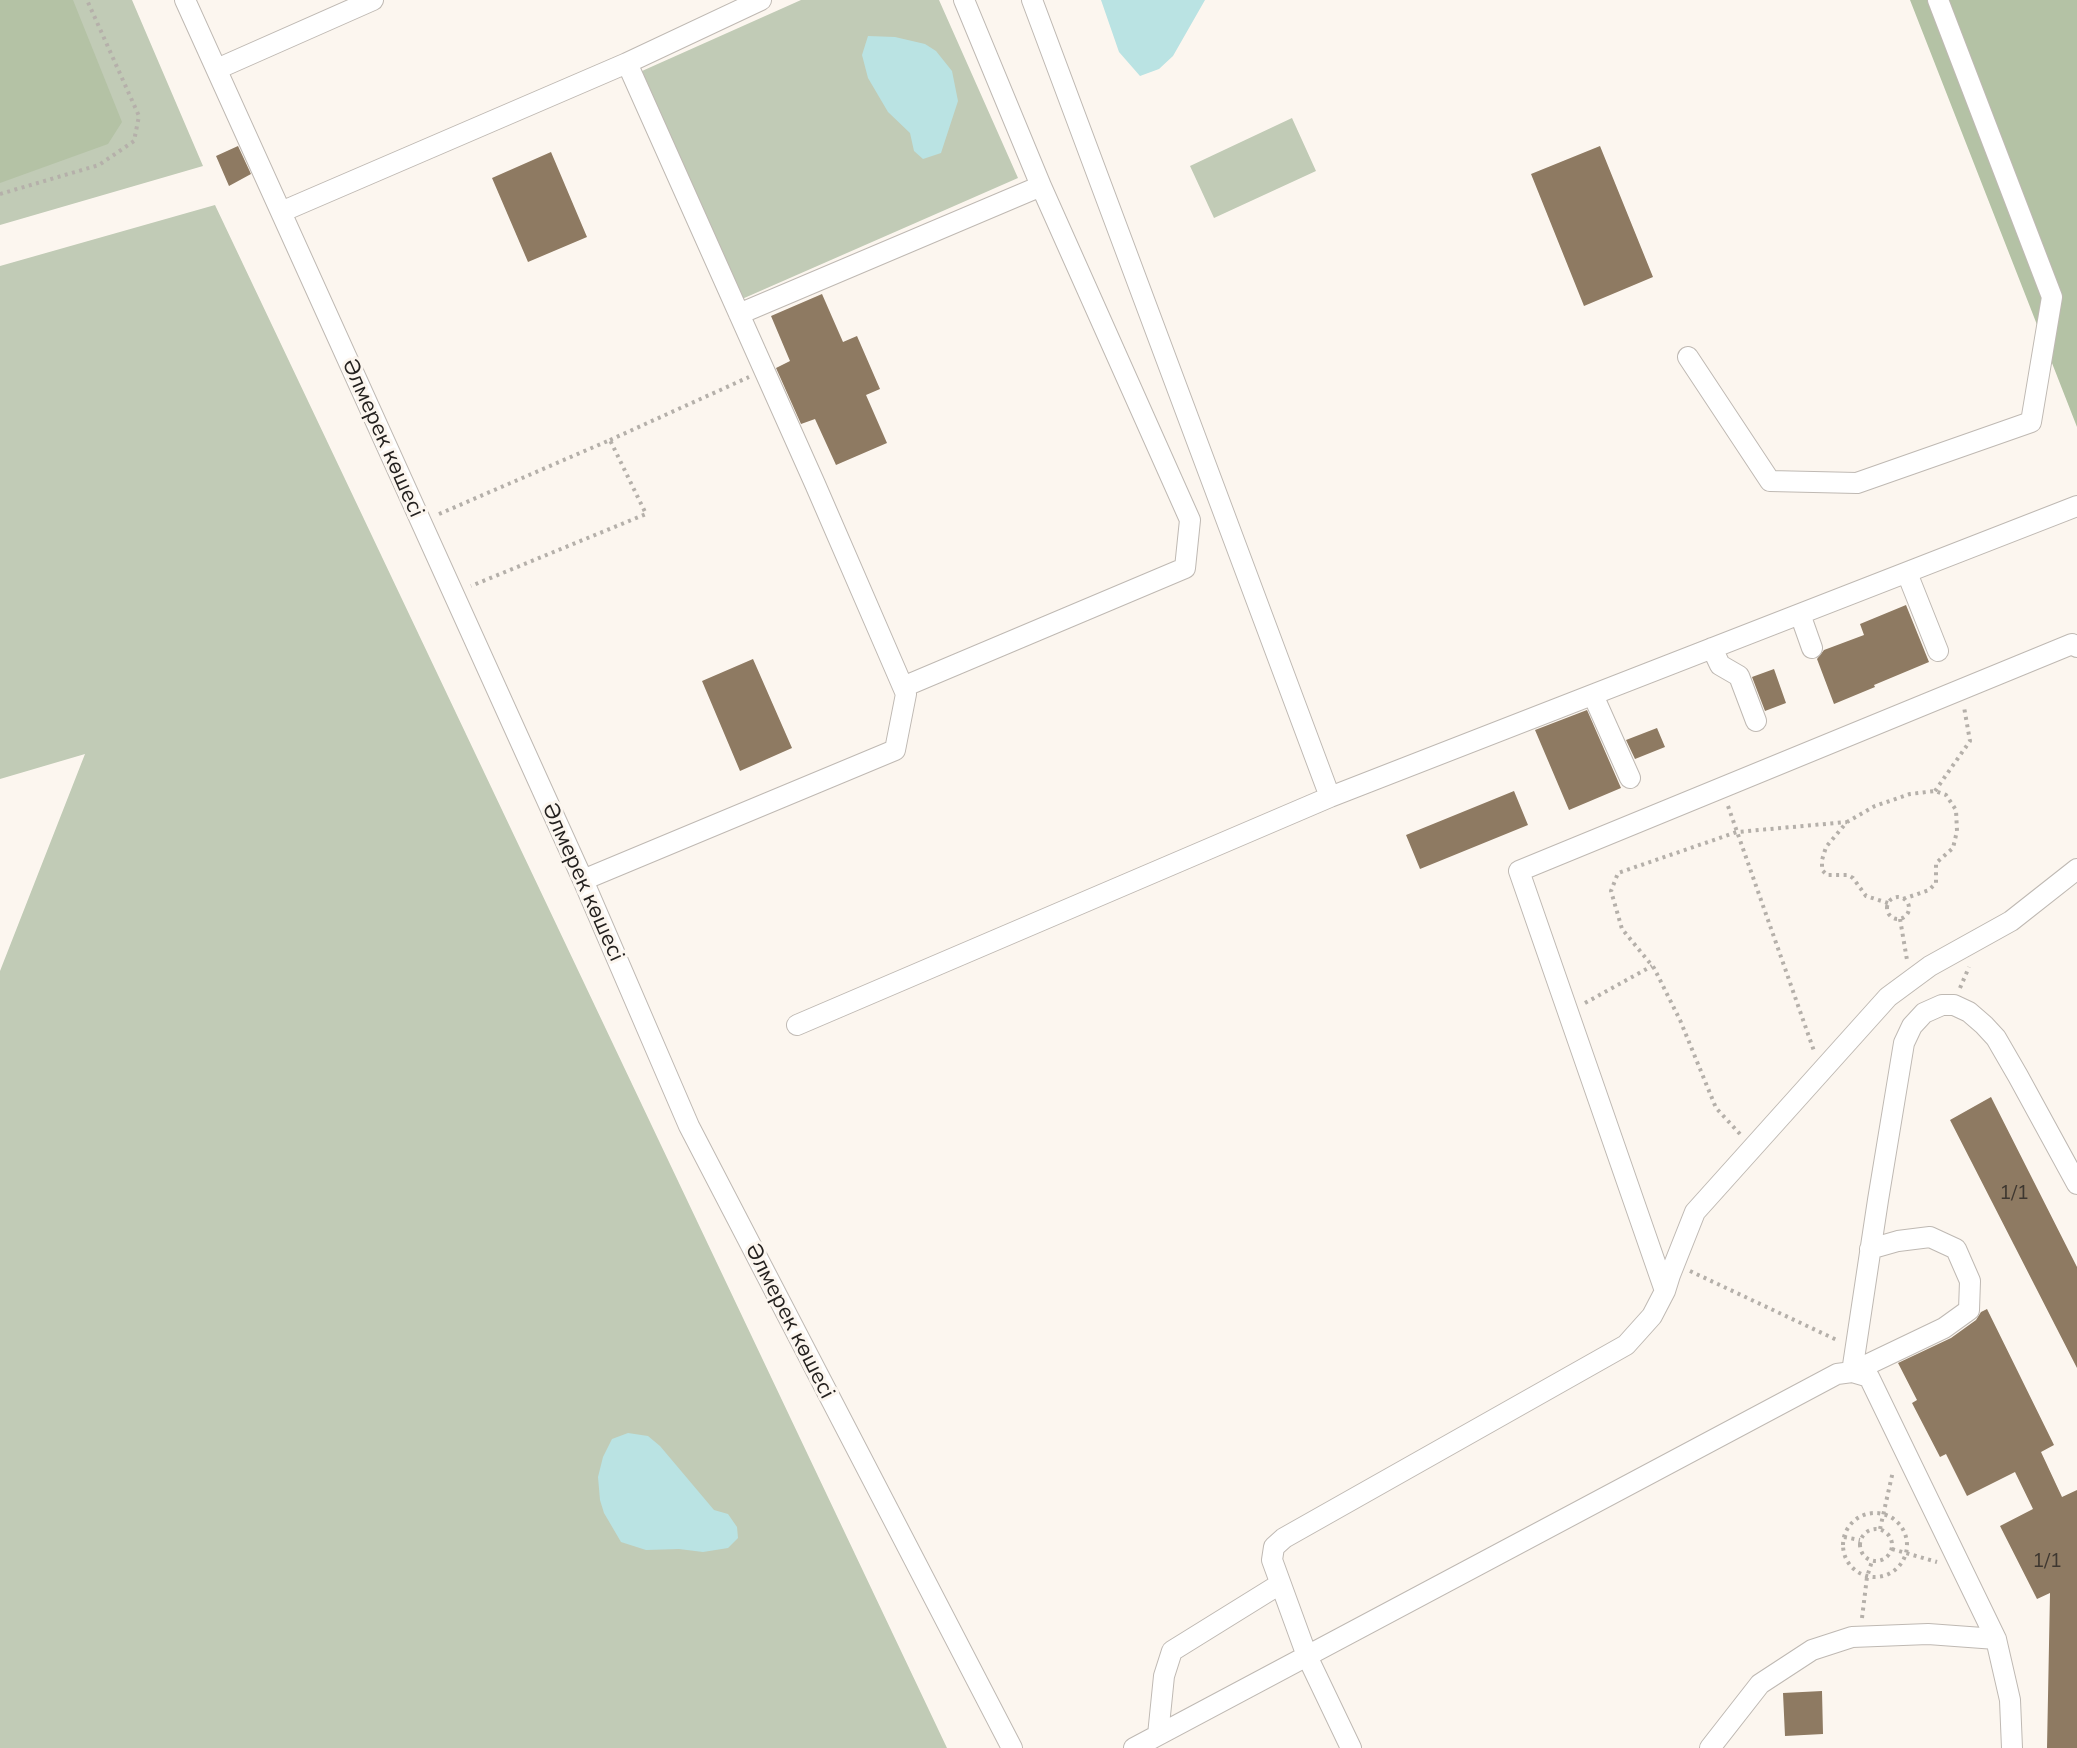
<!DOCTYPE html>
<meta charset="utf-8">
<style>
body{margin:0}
canvas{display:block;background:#fcf6ef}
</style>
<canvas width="2077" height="1748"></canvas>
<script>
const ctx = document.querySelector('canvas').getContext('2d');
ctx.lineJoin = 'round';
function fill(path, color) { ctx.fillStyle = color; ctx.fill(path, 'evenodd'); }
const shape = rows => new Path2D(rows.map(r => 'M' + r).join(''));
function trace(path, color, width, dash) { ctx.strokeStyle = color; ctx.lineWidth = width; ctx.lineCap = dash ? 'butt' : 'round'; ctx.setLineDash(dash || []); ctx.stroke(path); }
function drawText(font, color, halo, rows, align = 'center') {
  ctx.font = font + ' Mulish,sans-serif'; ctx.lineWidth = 6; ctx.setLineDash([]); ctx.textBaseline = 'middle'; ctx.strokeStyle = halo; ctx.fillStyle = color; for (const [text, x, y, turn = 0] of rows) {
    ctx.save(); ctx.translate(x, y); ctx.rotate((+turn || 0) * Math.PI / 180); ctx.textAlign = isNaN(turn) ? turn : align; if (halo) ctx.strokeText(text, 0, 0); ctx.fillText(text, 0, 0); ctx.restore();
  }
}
fill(shape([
 [0,0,132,0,203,166,0,225],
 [801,0,939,0,1018,178,742,299,642,71],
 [1292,118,1316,171,1214,218,1190,166],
 [215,205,947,1748,0,1748,0,971,85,754,0,779,0,266]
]), '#c1cbb6');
fill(shape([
 [0,0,73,0,122,122,108,144,0,183],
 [1910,0,2077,0,2077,427]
]), '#b4c2a5');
fill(shape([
 [1101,0,1205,0,1173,56,1159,69,1140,76,1119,52],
 [868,36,895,37,925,44,936,51,952,71,958,101,941,153,923,159,914,151,910,133,888,112,868,78,862,55],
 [628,1433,648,1436,660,1446,714,1510,728,1514,737,1527,738,1538,728,1548,703,1552,679,1549,646,1550,621,1542,604,1513,600,1500,598,1477,603,1457,612,1439]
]), '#bae3e3');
fill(shape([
 [238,146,251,174,229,186,216,156],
 [1600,146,1653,277,1584,306,1531,174],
 [551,152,587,237,528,262,492,178],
 [822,294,843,342,857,336,880,389,866,395,887,443,836,465,815,419,801,424,776,368,790,361,771,316],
 [1906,605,1929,662,1874,685,1875,687,1834,704,1817,659,1824,650,1864,635,1860,624],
 [753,659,792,748,740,771,702,681],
 [1774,669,1786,703,1765,711,1752,677],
 [1587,710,1621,788,1569,810,1535,730],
 [1657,728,1665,747,1635,759,1626,740],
 [1514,791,1528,825,1420,869,1406,835],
 [1991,1097,2077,1267,2077,1368,1950,1120],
 [1987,1309,2054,1445,2041,1452,2062,1497,2077,1490,2077,1748,2047,1748,2050,1593,2037,1599,2000,1526,2033,1509,2015,1472,1967,1496,1946,1454,1940,1457,1912,1403,1917,1400,1898,1363,1951,1338,1976,1320,1981,1312],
 [1822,1691,1823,1734,1785,1736,1783,1693]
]), '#8e7a62');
const minor = shape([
 [185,0,583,880,689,1126,1012,1748],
 [627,63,761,0],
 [217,69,373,0],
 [281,212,627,63,815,484,906,694,895,750,583,880],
 [739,314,1041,186,964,0],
 [1688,357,1770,481,1857,483,2031,422,2052,297,1938,0],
 [1907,573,1938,651],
 [1800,614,1812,648],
 [1712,648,1720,665,1739,676,1756,721],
 [903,687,1185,568,1190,520,1041,186],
 [1593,695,1630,778],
 [1330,797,2077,506],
 [797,1025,1330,797,1032,0],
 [1665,1291,1519,871,2072,644,2077,647],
 [1852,1372,1878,1200,1904,1043,1912,1026,1924,1013,1942,1005,1954,1005,1969,1012,1984,1025,1996,1038,2018,1076,2077,1184],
 [1852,1372,1869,1377,1996,1639,2010,1700,2012,1748],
 [1158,1735,1164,1676,1172,1651,1280,1584],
 [1134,1748,1837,1374,1852,1372,1944,1328,1969,1310,1970,1281,1956,1249,1930,1237,1898,1241,1870,1249],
 [1351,1748,1307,1656,1272,1560,1274,1547,1284,1538,1626,1345,1652,1316,1665,1291,1670,1275,1695,1212,1888,997,1930,966,2011,921,2077,869],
 [1710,1748,1760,1684,1812,1650,1852,1637,1928,1634,1996,1639]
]);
trace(minor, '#bfb9b3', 22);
trace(shape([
 [0,194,99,165,134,141,139,116,87,0],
 [610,440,749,377],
 [439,514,610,440,646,514,471,586],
 [1935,791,1970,741,1964,707],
 [1728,806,1814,1051],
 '1887 908a11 11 0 1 1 22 0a11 11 0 1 1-22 0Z',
 [1888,903,1866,896,1853,878,1848,875,1827,875,1822,870,1822,860,1826,847,1847,822,1875,806,1910,794,1935,791,1946,795,1956,810,1957,831,1953,848,1936,863,1936,883,1929,890,1903,899],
 [1900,919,1907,960],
 [1960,988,1969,967],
 [1585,1003,1652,966],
 [1740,1134,1716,1108,1680,1020,1654,968,1622,929,1611,891,1618,873,1737,832,1847,822],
 [1690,1271,1839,1341],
 '1843 1545a32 32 0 1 1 64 0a32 32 0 1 1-64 0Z',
 '1860 1545a16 16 0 1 1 32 0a16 16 0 1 1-32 0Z',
 [1880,1529,1893,1471],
 [1844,1537,1860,1540],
 [1892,1549,1937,1562],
 [1862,1618,1867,1577,1872,1561]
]), '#b5b0aa', 4, [3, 4.5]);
trace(minor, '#fff', 20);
drawText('20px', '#3e3730', null, [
 ["1/1",2014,1193],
 ["1/1",2047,1561]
]);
drawText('22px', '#24211f', '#fcf6ef', [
 ["Әлмерек көшесі",383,438,66],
 ["Әлмерек көшесі",583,882,66],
 ["Әлмерек көшесі",790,1321,63]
]);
</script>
